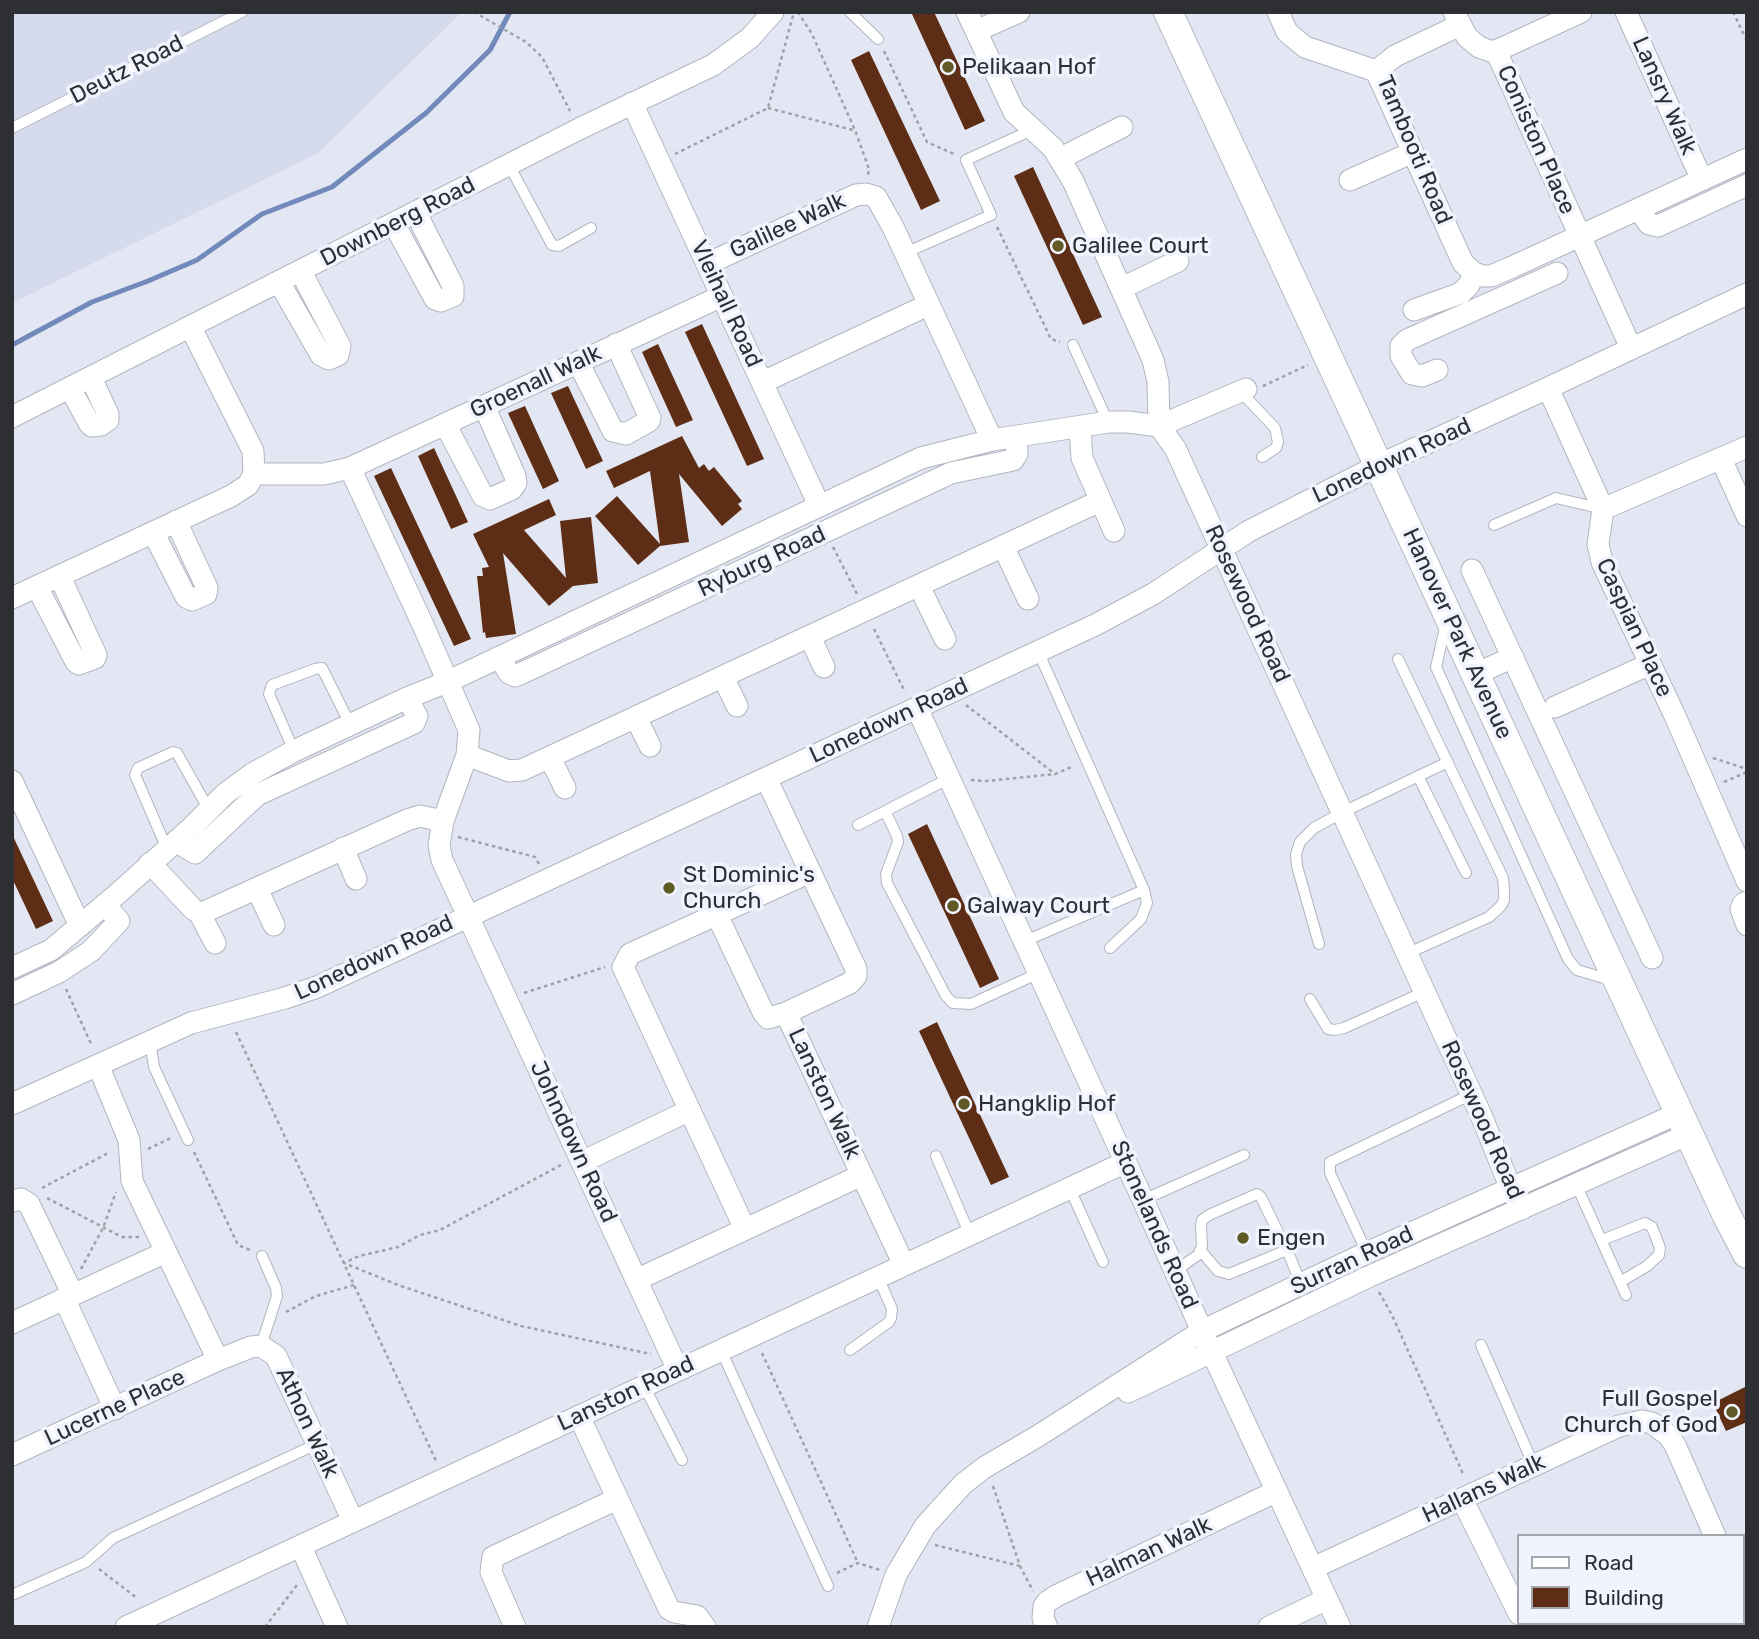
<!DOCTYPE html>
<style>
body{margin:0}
#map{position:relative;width:1759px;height:1639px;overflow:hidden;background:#e3e7f3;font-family:Rubik,sans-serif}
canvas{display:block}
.frame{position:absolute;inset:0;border:14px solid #2d2f33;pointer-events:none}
.legend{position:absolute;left:1517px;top:1534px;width:228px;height:91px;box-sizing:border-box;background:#f1f4fe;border:2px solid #a3a5ad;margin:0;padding:9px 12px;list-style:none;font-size:21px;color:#2d2f33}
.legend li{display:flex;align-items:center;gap:14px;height:35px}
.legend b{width:35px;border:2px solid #a3a5ad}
</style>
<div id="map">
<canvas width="1759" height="1639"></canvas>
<div class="frame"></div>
<ul class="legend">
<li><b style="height:9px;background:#fff"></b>Road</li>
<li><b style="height:19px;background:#5e2d15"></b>Building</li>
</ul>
</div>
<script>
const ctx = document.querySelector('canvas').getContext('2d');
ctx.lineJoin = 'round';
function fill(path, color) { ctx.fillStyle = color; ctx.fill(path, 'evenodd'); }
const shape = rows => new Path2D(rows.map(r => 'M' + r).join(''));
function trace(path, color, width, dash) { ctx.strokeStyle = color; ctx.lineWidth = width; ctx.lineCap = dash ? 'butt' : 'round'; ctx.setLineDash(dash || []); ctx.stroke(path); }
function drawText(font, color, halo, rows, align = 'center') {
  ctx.font = font + ' Rubik,sans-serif'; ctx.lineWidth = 7; ctx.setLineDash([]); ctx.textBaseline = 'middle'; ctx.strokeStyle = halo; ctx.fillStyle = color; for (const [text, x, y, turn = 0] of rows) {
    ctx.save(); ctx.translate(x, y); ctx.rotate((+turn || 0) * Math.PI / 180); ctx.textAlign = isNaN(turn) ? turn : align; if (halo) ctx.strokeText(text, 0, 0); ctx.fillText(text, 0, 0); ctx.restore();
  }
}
fill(shape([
 [12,12,462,12,318,153,12,303]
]), '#d5daed');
trace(shape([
 [12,345,92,302,148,281,197,260,262,214,332,187,426,113,490,50,510,12]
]), '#728abb', 5);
fill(shape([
 [911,12,934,12,985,121,965,130],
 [869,51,940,201,921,210,851,60],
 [1033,167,1102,317,1083,325,1014,176],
 [702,324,764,459,747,466,685,332],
 [658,344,693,420,676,427,642,352],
 [568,386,603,461,586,469,551,393],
 [525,406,559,481,543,489,508,413],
 [682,436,699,468,704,464,709,471,714,467,742,501,738,504,742,509,722,526,679,474,689,542,660,546,638,565,595,516,617,496,660,544,650,471,614,488,606,471],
 [434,448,468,522,451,529,418,456],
 [391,468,471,639,454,646,374,476],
 [549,499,556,515,524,530,566,578,560,521,591,517,598,583,573,586,549,606,503,553,516,634,486,638,485,632,483,633,477,576,483,576,482,568,489,567,473,534],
 [927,824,999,979,980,988,908,834],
 [12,834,53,921,36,929,12,878],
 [937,1022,1009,1177,991,1185,919,1031],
 [1747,1386,1747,1422,1726,1431,1713,1403]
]), '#5e2d15');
const lane = shape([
 [850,12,878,39],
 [12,128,242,12],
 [509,165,552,245,559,246,591,228],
 [905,253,991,215,966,160,1034,129],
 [1073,345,1108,422],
 [1240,391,1275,428,1278,442,1276,448,1262,457],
 [1494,525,1556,498,1603,509],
 [1446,623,1436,667,1568,959,1577,970,1614,981],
 [1038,651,1144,890,1147,903,1141,919,1110,948],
 [1398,659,1503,878,1504,889,1504,900,1501,906,1489,917,1406,954],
 [294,751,269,694,272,685,315,669,322,668,350,724],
 [1418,776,1466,873],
 [885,811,897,836,898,842,886,874,887,883,946,996,953,1003,971,1004,1039,973],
 [858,825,950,778],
 [167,849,135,775,138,768,173,752,177,753,209,810],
 [1025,941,1144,890],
 [1319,944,1297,866,1296,854,1300,842,1314,828,1343,812,1448,762],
 [1310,999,1328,1029,1335,1030,1344,1028,1424,992],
 [150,1040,154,1067,188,1140],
 [936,1156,970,1235],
 [1576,1184,1626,1295],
 [1070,1189,1103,1262],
 [1143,1200,1244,1155],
 [1602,1240,1645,1223,1652,1227,1660,1248,1659,1255,1647,1266,1620,1282],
 [1201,1251,1218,1271,1229,1274,1287,1250],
 [1367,1253,1330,1173,1330,1162,1472,1094],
 [1175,1271,1198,1255,1202,1246,1201,1227,1202,1220,1209,1215,1257,1194,1261,1197,1290,1257,1301,1284],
 [1481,1345,1534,1466],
 [261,1346,277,1296,276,1288,262,1256],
 [721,1350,828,1586],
 [850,1350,889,1322,891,1318,892,1309,878,1277],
 [644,1386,682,1460],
 [12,1595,86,1562,113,1538,317,1444]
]);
const street = shape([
 [967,12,1014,112,1053,148,1073,181,1153,360,1158,382,1159,426,1175,448,1481,1115,1511,1189,1522,1209],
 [1278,12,1287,32,1305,47,1376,71],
 [1454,12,1467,37,1479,47,1490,51,1496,51,1581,12],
 [1626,12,1702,180],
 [976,31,1019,12],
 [1496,51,1631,348],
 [1376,71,1463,263,1474,273,1483,276,1491,276,1510,268,1747,159],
 [1376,71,1395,56,1460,25],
 [632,103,819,505],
 [1061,158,1122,127],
 [1350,180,1411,153],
 [1639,210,1649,224,1658,226,1747,185],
 [394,224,435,299,441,301,453,296,453,286,416,213],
 [707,264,856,195,866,194,876,197,893,227,992,440],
 [279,282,321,355,329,359,338,355,340,346,301,272],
 [1122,288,1178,261],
 [1414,310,1461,293,1469,285,1474,273],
 [191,328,253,451,254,474,324,474,350,468,722,296],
 [578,362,613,431,626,434,649,421,650,418,616,344],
 [1437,370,1422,376,1412,374,1401,356,1401,346,1407,340,1557,273],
 [763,382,928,305],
 [70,388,89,423,92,426,101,425,108,420,108,414,91,378],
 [1548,388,1603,509,1598,544,1602,562,1675,716,1747,881],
 [12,417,579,129,713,65,750,38,773,12],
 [445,424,483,496,490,499,512,489,516,483,515,476,484,406],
 [1080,428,1082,458,1114,531],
 [1721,459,1747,516],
 [350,468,423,625,469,730,467,755,443,821,439,845,442,860,678,1370],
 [1603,509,1747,447],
 [153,532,186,597,192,600,206,594,207,588,176,521],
 [1003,546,1028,599],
 [1472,570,1652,958],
 [919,586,945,639],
 [37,587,76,662,79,664,95,658,96,655,60,577],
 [12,598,231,496,248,485,254,474],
 [810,637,824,667],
 [499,657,509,673,515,676,522,673,951,473,1013,460,1017,454,1016,437],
 [1476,674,1513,657],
 [723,677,737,706],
 [1555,707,1650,664],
 [917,708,1143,1200,1202,1331,1340,1627],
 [636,718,650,746],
 [467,755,509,771,522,770,1100,501],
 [550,758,565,788],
 [12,781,80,926],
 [176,841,195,853,257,795,414,723,417,716,407,698],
 [343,848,356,879],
 [150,863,193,909,200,914,215,943],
 [257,889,274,925],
 [1747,902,1743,904,1741,909,1747,925],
 [200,914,407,820,420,816,443,821],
 [717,915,763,1012,768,1018,786,1013,850,983,856,976,856,969,766,778],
 [12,968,51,950,115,896,192,827,226,793,252,774,294,751,407,698,447,682,921,458,992,440,1108,422,1128,422,1159,426,1246,389],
 [12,994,59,972,91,951,119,921,105,904],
 [786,1013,904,1265],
 [98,1065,129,1140,132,1181,218,1360,251,1347,261,1346,276,1356,353,1521],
 [12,1104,191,1023,285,998,317,987,1095,625,1153,594,1249,531,1379,465,1548,388,1747,294],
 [582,1162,690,1110],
 [12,1201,21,1199,29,1204,73,1295],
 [745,1229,623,967,630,954,810,872],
 [636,1280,862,1175],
 [64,1298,115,1409],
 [12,1323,166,1252],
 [1128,1392,1370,1276,1689,1134],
 [579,1416,669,1609,674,1612,697,1616,705,1627],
 [12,1455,218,1360],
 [1462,1499,1519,1614],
 [301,1547,337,1627],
 [1313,1568,1619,1426,1642,1421,1652,1423,1668,1435,1675,1445,1715,1536],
 [1743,1597,1747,1605],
 [126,1627,1126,1162],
 [515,1627,491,1572,493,1557,617,1499],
 [878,1627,896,1575,925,1526,963,1484,985,1467,1038,1436,1202,1331,1362,1255,1679,1113],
 [1047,1627,1043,1618,1044,1606,1047,1602,1056,1596,1277,1491],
 [1269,1627,1327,1599]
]);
const secondary = shape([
 [1168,12,1727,1216,1747,1254]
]);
trace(lane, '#b2b5c0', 12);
trace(street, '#b2b5c0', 23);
trace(secondary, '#b2b5c0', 30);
trace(shape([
 [474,12,526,42,542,57,570,111],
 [798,12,812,34,855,130,869,169,868,175],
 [1733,12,1747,41],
 [884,51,927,142,954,154],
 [768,108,853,130],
 [675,154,768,108,794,12],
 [997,227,1051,339,1060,342],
 [1263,386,1308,365],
 [833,547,857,594],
 [874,629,905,692],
 [966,705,1055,774],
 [1713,758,1747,769],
 [971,780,987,781,1055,774,1074,766],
 [1724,782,1747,772],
 [458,837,535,857,539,864],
 [66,989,92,1046],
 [524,993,605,967],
 [236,1032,437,1463],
 [148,1149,171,1138],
 [194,1152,238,1245,250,1250],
 [561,1165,440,1230,420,1235,398,1247,359,1256,344,1263,398,1285,521,1326,651,1354],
 [42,1188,110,1152],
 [47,1198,122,1237,139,1237],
 [81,1269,103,1228,116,1192],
 [1379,1292,1392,1315,1464,1476],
 [286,1312,316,1296,354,1285],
 [762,1353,858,1563],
 [993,1486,1020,1566,1033,1591],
 [935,1545,1020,1566],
 [99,1569,138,1599],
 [837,1573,858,1563,880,1570],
 [177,1626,185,1627],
 [265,1627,297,1585]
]), '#9ea1aa', 2.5, [3.5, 3.5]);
trace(lane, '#fff', 10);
trace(street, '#fff', 21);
trace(secondary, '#fff', 28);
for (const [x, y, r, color] of [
 [948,67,7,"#605a27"],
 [1058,246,7,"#605a27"],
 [669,888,7,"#605a27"],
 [953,906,7,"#605a27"],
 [964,1104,7,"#605a27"],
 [1243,1238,7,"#605a27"],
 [1732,1412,7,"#605a27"]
]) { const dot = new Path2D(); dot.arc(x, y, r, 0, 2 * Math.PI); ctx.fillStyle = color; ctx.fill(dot); trace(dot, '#f1f4fe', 2.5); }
drawText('23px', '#2d2f33', '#f1f4fe', [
 ["Pelikaan Hof",962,67],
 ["Galilee Court",1072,246],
 ["St Dominic's",683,875],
 ["Church",683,901],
 ["Galway Court",967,906],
 ["Hangklip Hof",978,1104],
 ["Engen",1257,1238],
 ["Full Gospel",1718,1399,"right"],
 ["Church of God",1718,1425,"right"]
], 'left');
drawText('23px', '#2d2f33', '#f1f4fe', [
 ["Deutz Road",127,70,-27],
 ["Lansry Walk",1664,96,66],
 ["Coniston Place",1536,140,66],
 ["Tambooti Road",1414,150,67],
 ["Downberg Road",398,222,-27],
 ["Galilee Walk",788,226,-25],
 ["Vleihall Road",726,304,65],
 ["Groenall Walk",536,382,-25],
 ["Lonedown Road",1392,461,-25],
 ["Ryburg Road",762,562,-25],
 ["Rosewood Road",1247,604,65],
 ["Caspian Place",1634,628,65],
 ["Hanover Park Avenue",1457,634,65],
 ["Lonedown Road",889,721,-25],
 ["Lonedown Road",374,958,-25],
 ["Lanston Walk",824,1094,65],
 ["Rosewood Road",1482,1120,66],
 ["Johndown Road",573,1142,65],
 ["Stonelands Road",1154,1225,66],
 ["Surran Road",1352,1261,-25],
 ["Lanston Road",626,1394,-25],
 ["Lucerne Place",115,1408,-25],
 ["Athon Walk",307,1423,65],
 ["Hallans Walk",1484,1489,-25],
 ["Halman Walk",1149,1552,-25]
]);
</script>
